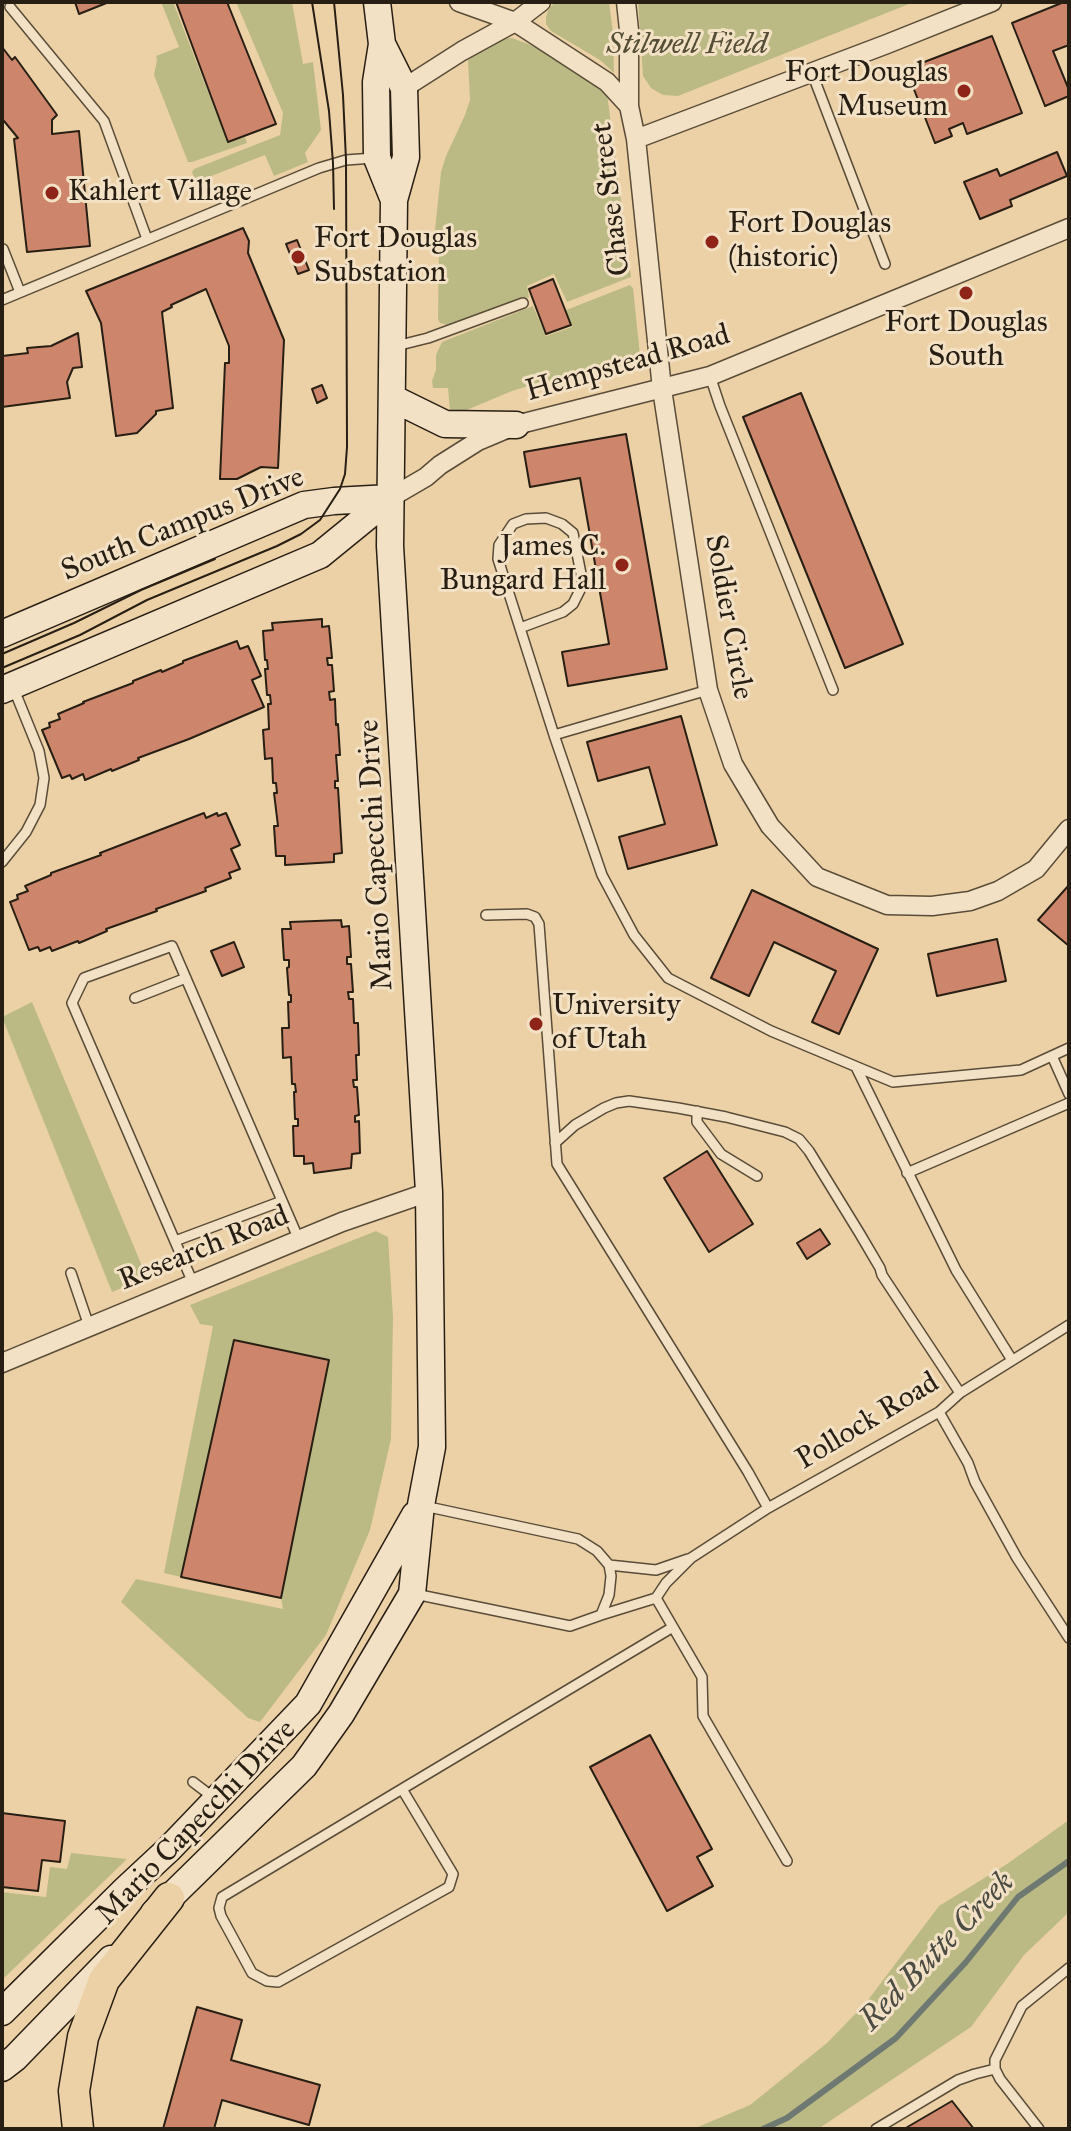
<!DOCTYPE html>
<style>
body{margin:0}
#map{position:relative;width:1071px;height:2131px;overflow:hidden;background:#edd1a6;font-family:"IM FELL Great Primer",serif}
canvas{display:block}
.frame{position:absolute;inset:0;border:4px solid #281f14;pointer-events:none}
</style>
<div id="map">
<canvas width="1071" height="2131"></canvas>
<div class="frame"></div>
</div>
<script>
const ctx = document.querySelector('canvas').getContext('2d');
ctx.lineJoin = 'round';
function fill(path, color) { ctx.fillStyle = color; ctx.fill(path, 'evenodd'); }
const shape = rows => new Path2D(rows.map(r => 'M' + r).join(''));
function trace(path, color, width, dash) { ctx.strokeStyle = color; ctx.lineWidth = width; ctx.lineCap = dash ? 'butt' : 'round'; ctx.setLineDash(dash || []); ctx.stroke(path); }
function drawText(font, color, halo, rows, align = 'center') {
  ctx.font = font + ' "IM FELL Great Primer",serif'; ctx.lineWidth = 6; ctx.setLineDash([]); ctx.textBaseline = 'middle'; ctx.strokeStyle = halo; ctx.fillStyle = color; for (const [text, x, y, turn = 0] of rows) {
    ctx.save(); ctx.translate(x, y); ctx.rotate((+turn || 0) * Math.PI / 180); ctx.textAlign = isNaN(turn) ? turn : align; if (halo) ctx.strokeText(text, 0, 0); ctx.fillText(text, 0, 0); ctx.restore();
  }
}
fill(shape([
 [161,2,173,2,228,143,245,137,247,143,192,162,188,162,154,75,157,60,156,56,179,47],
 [236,2,292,2,303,64,313,62,321,130,305,153,308,162,274,176,265,155,196,182,192,172,194,169,280,135,283,113],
 [556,2,609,2,613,32,614,73,600,60,551,31,546,24,546,17,549,8],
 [638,2,914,2,678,96,663,95,651,88,643,76],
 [512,38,528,44,574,66,607,93,631,277,567,302,554,274,527,286,529,297,458,323,447,325,440,323,438,319,439,237,436,236,435,230,441,172,446,156,465,115,470,100,468,60,488,45,500,39],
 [630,285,633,288,640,355,633,365,541,382,512,391,462,412,450,411,448,388,433,388,432,381,436,370,436,355,442,342,533,306,546,336,572,327,566,310],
 [32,1002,147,1278,112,1292,2,1017],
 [376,1231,388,1237,393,1317,391,1439,370,1530,326,1635,260,1722,248,1718,121,1602,136,1579,283,1609,281,1598,329,1360,234,1340,181,1577,164,1573,213,1326,200,1324,190,1305],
 [1069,1820,1069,1912,1024,1955,971,2027,818,2129,693,2129,750,2105,827,2043,865,2004,939,1906,1007,1864],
 [71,1853,127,1859,2,1980,2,1892,46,1897,50,1867,67,1869]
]), '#bcba84');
trace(shape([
 [763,2129,787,2118,896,2038,966,1962,1018,1897,1069,1861]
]), '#6e7972', 6);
const building = shape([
 [75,2,109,2,79,14,75,2],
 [176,2,227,2,276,124,228,142,176,2],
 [1064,2,1069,2,1069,45,1053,51,1069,90,1069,96,1045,106,1012,23,1064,2],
 [992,36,1022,113,967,134,963,123,949,129,952,136,935,143,906,69,992,36],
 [2,47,12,60,15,57,57,115,52,120,52,134,79,131,90,246,27,252,14,139,18,138,4,121,2,123,2,47],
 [1057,152,1067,176,1010,200,1012,206,980,219,964,182,997,169,1000,176,1057,152],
 [243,228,249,241,248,253,284,340,278,468,261,467,237,479,220,479,225,363,229,363,229,346,206,289,171,305,172,307,162,312,173,408,156,411,156,414,137,433,116,436,101,323,86,291,243,228],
 [297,240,309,270,298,274,286,244,297,240],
 [553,279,571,325,546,334,529,289,553,279],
 [78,333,82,367,73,368,67,382,70,398,2,407,2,356,28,353,27,348,51,346,78,333],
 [322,385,327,398,317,403,312,389,322,385],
 [801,393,903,644,845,668,743,417,801,393],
 [626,434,667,669,568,686,562,652,609,644,580,478,530,487,524,452,626,434],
 [322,619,322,627,329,626,332,658,327,658,328,665,332,665,334,691,329,692,330,700,335,699,336,725,338,724,340,755,336,755,338,781,335,781,335,788,338,788,342,853,334,854,334,862,285,865,285,856,276,856,274,826,278,826,274,793,277,793,276,783,273,783,272,758,265,759,263,730,269,729,268,704,271,704,270,695,267,695,265,669,268,669,267,660,265,660,263,631,273,630,272,623,322,619],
 [237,641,240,649,248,646,261,676,252,680,264,707,189,739,138,758,139,760,112,771,111,769,85,780,83,774,72,779,70,775,62,778,42,730,50,727,49,723,60,719,58,714,84,703,83,702,133,683,133,681,161,670,162,672,183,663,183,661,237,641],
 [681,716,717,845,628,869,619,837,665,824,649,767,598,781,587,742,681,716],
 [204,813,206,818,217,813,218,816,226,813,240,845,231,849,240,869,229,873,231,878,205,888,206,891,156,909,157,911,106,929,107,931,79,943,78,941,52,951,50,947,40,951,38,947,29,950,10,902,18,899,17,895,28,891,25,886,51,875,51,873,101,855,100,853,204,813],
 [1069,885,1069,946,1038,920,1069,885],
 [752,890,878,949,839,1034,812,1022,836,971,774,942,749,996,711,978,752,890],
 [341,920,342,927,349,926,351,957,347,957,347,964,351,964,353,992,348,992,349,999,353,999,354,1023,358,1023,359,1055,356,1055,357,1080,353,1080,354,1087,357,1087,359,1115,355,1116,355,1122,359,1121,360,1153,352,1154,351,1168,314,1173,313,1163,304,1164,304,1156,294,1156,293,1126,298,1126,298,1119,295,1119,294,1092,296,1092,295,1084,292,1084,291,1057,283,1058,282,1028,289,1028,288,1002,291,1002,291,995,289,995,287,968,289,967,289,960,284,960,282,929,291,929,290,922,341,920],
 [997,939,1006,981,937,996,928,954,997,939],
 [234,942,244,967,222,976,211,951,234,942],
 [707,1151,753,1224,709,1252,664,1178,707,1151],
 [820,1229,830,1244,807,1259,797,1243,820,1229],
 [234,1340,329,1360,281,1598,181,1577,234,1340],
 [650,1735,712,1849,697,1857,713,1886,667,1911,590,1767,650,1735],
 [2,1813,65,1821,60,1862,42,1860,38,1891,2,1887,2,1813],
 [197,2007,242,2020,231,2060,320,2085,309,2125,222,2100,214,2129,163,2129,197,2007],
 [952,2101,974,2129,904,2129,952,2101]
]);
fill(building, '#cd866b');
trace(building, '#281f14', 2);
const lane = shape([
 [10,7,104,121,147,239],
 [812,73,885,264],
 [2,250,3,249,20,292],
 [2,300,319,168,346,160,374,158],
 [396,346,428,338,523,303],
 [710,376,720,406,833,690],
 [520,628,563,612,573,604,583,584,573,533,562,524,546,518,526,519,513,524,499,545,498,559,554,735,602,875,634,935,668,978,771,1031,893,1082,1021,1070,1069,1048],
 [554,735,708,690],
 [2,862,26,832,40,805,44,778,39,751,13,687],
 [486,915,527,914,535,917,539,924,557,1164,748,1472,768,1508],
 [135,998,186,978],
 [1052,1056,1069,1094],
 [856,1067,956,1270,1012,1360],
 [697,1111,697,1122,721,1154,757,1176],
 [555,1143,575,1125,604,1108,616,1103,629,1101,678,1108,726,1117,785,1132,799,1139,809,1151,860,1234,880,1268,882,1275,960,1393],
 [907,1173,1069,1103],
 [175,1241,282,1201],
 [71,1273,89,1326],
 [193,1283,72,1003,84,978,172,946,299,1240],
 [939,1412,968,1463,975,1482,1017,1558,1069,1638],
 [609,1565,656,1570,688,1559],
 [415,1594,570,1626,601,1615,609,1595,611,1576,609,1565,597,1551,578,1539,424,1506],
 [656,1598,702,1677,703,1716,787,1861],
 [601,1615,656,1598,666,1583,691,1558,768,1508,939,1412,960,1393,1069,1325],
 [193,1782,214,1798],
 [402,1789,453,1874,449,1887,278,1982,267,1981,252,1973,221,1916,219,1908,222,1897,402,1789,673,1627],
 [876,2129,958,2080,975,2074,995,2069],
 [1039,2129,1000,2079,995,2069,995,2060,1022,2006,1069,1968]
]);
const street = shape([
 [459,2,515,22,607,82,629,106],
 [626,2,629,30,629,106,636,139,662,389,708,690,733,764,770,826,817,877,887,905,932,906,970,901,998,891,1036,869,1069,829],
 [404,88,462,51,515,22,541,2],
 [636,139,887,44,992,2],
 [390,498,426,477,440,465,478,441,516,425,710,376,1069,228],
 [2,1363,342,1222,429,1192]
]);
const secondary = shape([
 [377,2,382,44,376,82,377,158,394,200],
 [392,398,445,424,516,425],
 [2,634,304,505,334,501,390,498],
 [2,690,320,555,390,498],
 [154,1913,304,1766,341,1714,412,1594,421,1505,432,1447,429,1192,390,546,394,200,406,157,404,88,382,44],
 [2,2012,126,1889,169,1849,308,1704,415,1515],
 [2,2068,15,2058,111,1959]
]);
const primary = shape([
 [78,2129,74,2091,83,2037,104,1980,169,1898]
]);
trace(lane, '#594c38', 12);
trace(street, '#594c38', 21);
trace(secondary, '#281f14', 29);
trace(primary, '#281f14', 33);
trace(lane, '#f3e1c5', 9);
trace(street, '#f3e1c5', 18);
trace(secondary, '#f3e1c5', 26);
trace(primary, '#edd1a6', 30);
trace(shape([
 [312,2,329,111,333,163,334,209],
 [2,654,74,623,141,590,215,559],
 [2,668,80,635,147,600,277,546,301,534,320,520,340,489,345,474,347,447,346,160,343,95,334,2]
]), '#281f14', 2);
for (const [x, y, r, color] of [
 [964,91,8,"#8f2418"],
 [52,193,8,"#8f2418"],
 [712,242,8,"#8f2418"],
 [298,257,8,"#8f2418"],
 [966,293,8,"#8f2418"],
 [622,565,8,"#8f2418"],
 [536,1024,8,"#8f2418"]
]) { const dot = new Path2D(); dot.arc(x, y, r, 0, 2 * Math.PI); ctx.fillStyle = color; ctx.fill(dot); trace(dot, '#f3e1c5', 3); }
drawText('italic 30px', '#544e36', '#f3e1c5', [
 ["Stilwell Field",687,46]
]);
drawText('30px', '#281f14', '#f3e1c5', [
 ["Fort Douglas",948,74,"right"],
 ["Museum",948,108,"right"],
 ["Kahlert Village",68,193],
 ["Fort Douglas",728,225],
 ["(historic)",728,259],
 ["Fort Douglas",314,240],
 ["Substation",314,274],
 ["Fort Douglas",966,324,"center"],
 ["South",966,358,"center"],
 ["James C.",606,548,"right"],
 ["Bungard Hall",606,582,"right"],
 ["University",552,1007],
 ["of Utah",552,1041]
], 'left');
drawText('30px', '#281f14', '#f3e1c5', [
 ["Chase Street",612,199,-97],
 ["Hempstead Road",628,364,-16],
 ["South Campus Drive",183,525,-22],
 ["Soldier Circle",728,617,80],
 ["Mario Capecchi Drive",377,855,-93],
 ["Research Road",204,1249,-22],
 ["Pollock Road",868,1422,-31],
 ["Mario Capecchi Drive",197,1823,-46]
]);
drawText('italic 32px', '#4b4c43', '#f3e1c5', [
 ["Red Butte Creek",938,1952,-46]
]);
</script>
